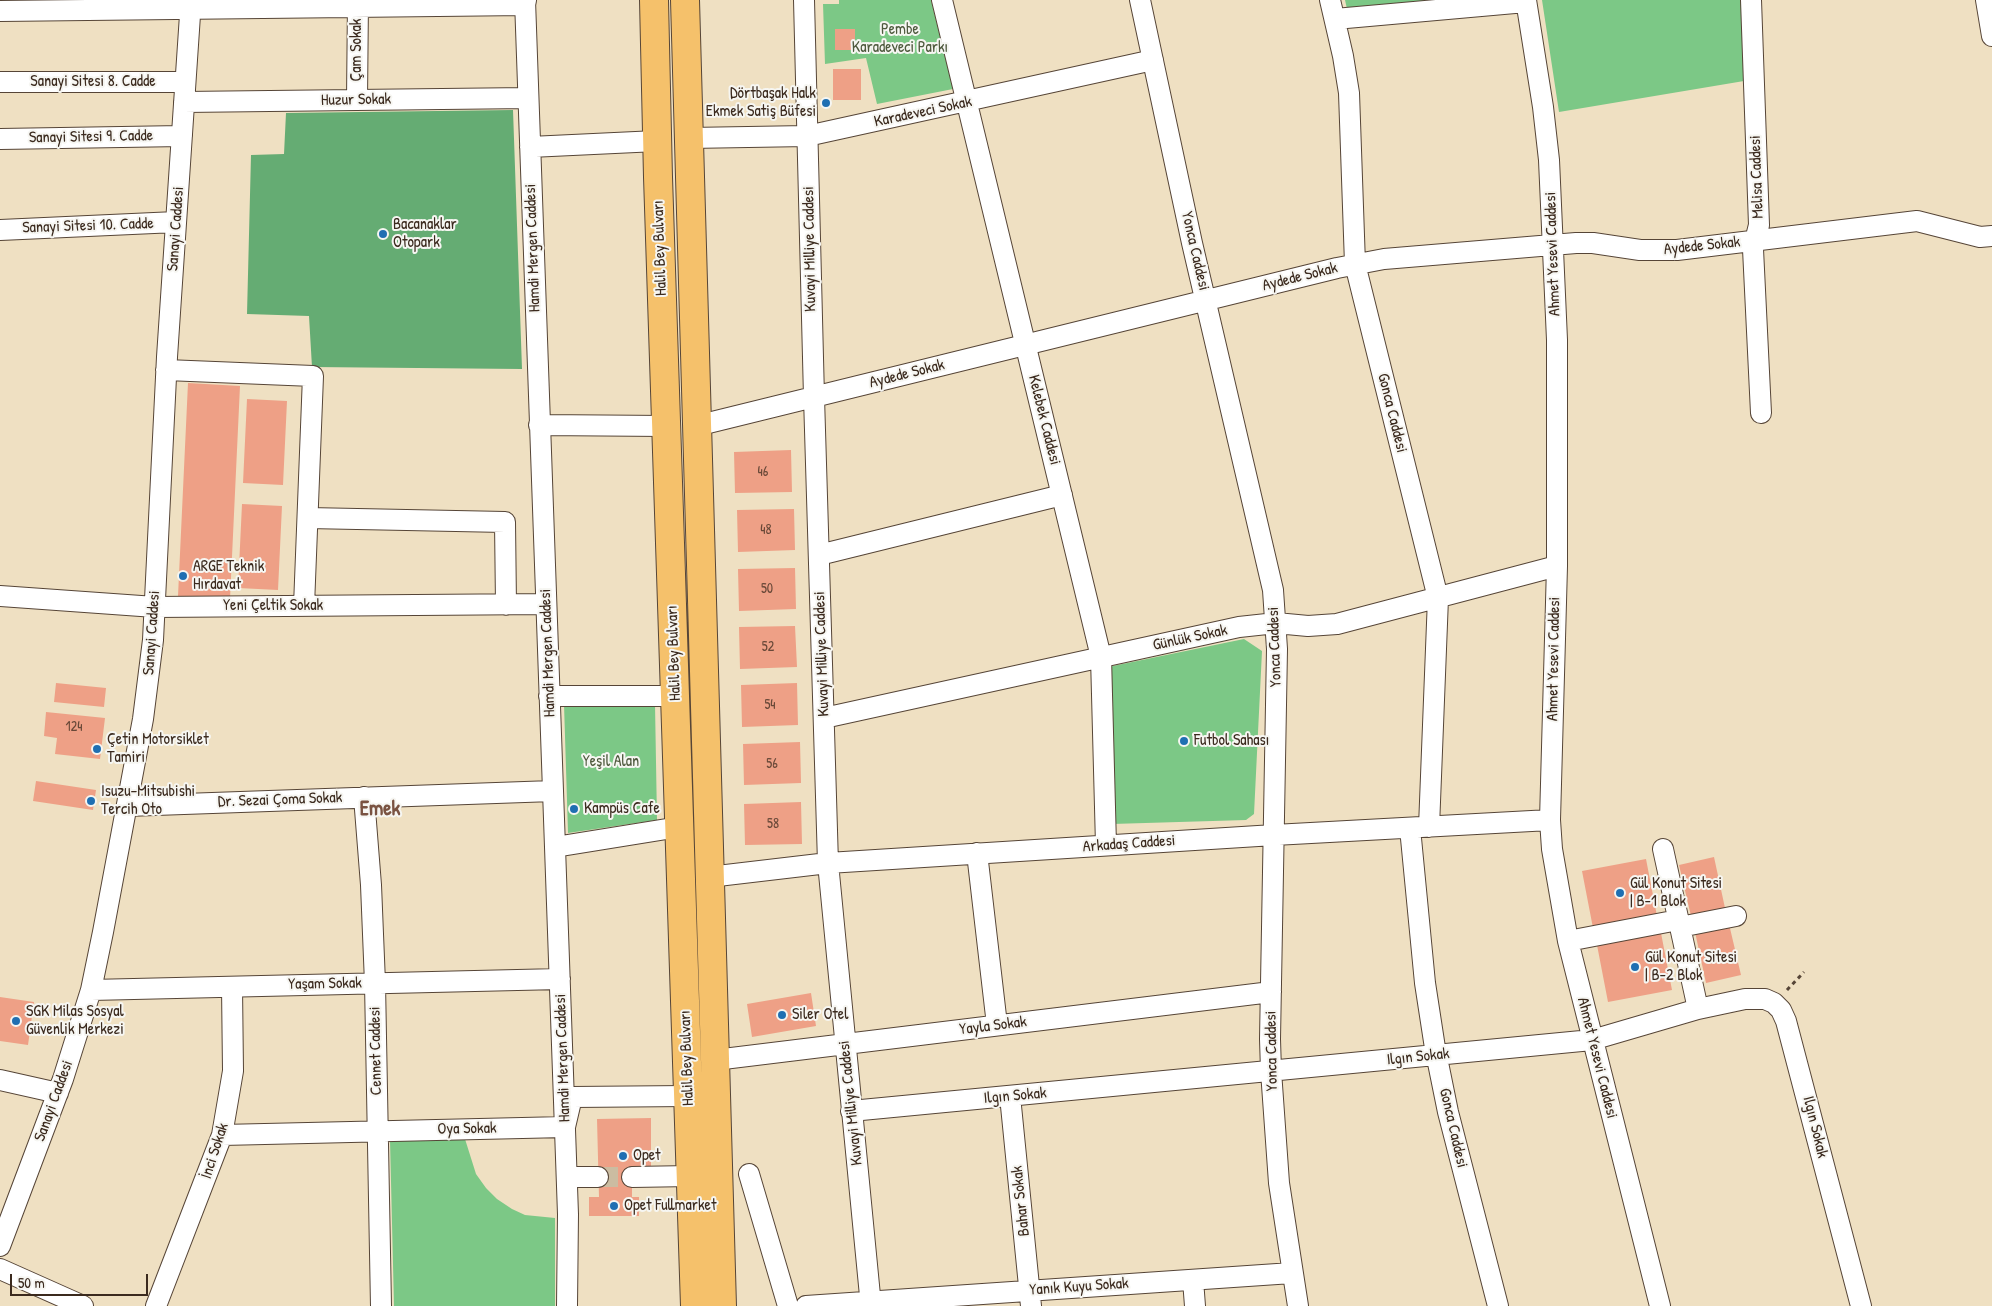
<!DOCTYPE html>
<meta charset="utf-8">
<style>
body{margin:0}
#map{position:relative;width:1992px;height:1306px;overflow:hidden;background:#efe0c2;font-family:"Patrick Hand",sans-serif}
canvas{display:block}
.scale{position:absolute;left:10px;top:1274px;width:138px;height:22px;box-sizing:border-box;border:2px solid #3b2a1e;border-top:0;padding-left:6px;font-size:15px;line-height:18px;white-space:nowrap;color:#3b2a1e;-webkit-text-stroke:4px #f6f6f2;paint-order:stroke}
</style>
<div id="map">
<canvas width="1992" height="1306"></canvas>
<div class="scale">50 m</div>
</div>
<script>
const ctx = document.querySelector('canvas').getContext('2d');
ctx.lineJoin = 'round';
function fill(path, color) { ctx.fillStyle = color; ctx.fill(path, 'evenodd'); }
const shape = rows => new Path2D(rows.map(r => 'M' + r).join(''));
function trace(path, color, width, dash) { ctx.strokeStyle = color; ctx.lineWidth = width; ctx.lineCap = dash ? 'butt' : 'round'; ctx.setLineDash(dash || []); ctx.stroke(path); }
function drawText(font, color, halo, rows, align = 'center') {
  ctx.font = font + ' "Patrick Hand",sans-serif'; ctx.lineWidth = 4; ctx.setLineDash([]); ctx.textBaseline = 'middle'; ctx.strokeStyle = halo; ctx.fillStyle = color; for (const [text, x, y, turn = 0] of rows) {
    ctx.save(); ctx.translate(x, y); ctx.rotate((+turn || 0) * Math.PI / 180); ctx.textAlign = isNaN(turn) ? turn : align; if (halo) ctx.strokeText(text, 0, 0); ctx.fillText(text, 0, 0); ctx.restore();
  }
}
fill(shape([
 [839,0,931,0,953,89,877,104,866,58,825,64,823,4,839,4],
 [1345,0,1445,0,1347,9],
 [1542,0,1741,0,1744,81,1559,112],
 [1244,639,1262,651,1254,814,1246,820,1112,824,1108,667],
 [564,704,655,704,657,820,568,833],
 [465,1139,476,1174,486,1188,497,1199,512,1209,525,1215,555,1218,555,1306,394,1306,390,1140]
]), '#7cc886');
fill(shape([
 [513,110,522,369,312,367,309,316,247,314,251,155,284,154,286,113]
]), '#65ac73');
fill(shape([
 [835,29,855,29,855,50,835,50],
 [833,69,861,69,861,100,833,100],
 [188,383,240,386,230,599,178,596],
 [247,399,287,401,283,485,243,483],
 [791,450,792,492,735,493,734,452],
 [242,504,282,506,278,590,238,588],
 [794,509,795,550,738,552,737,510],
 [795,568,796,609,739,611,738,569],
 [795,626,797,667,740,669,739,627],
 [56,683,106,688,104,707,54,702],
 [797,683,798,725,742,727,741,685],
 [46,712,105,718,100,759,55,754,57,738,44,736],
 [800,742,801,783,744,785,743,744],
 [36,781,96,790,93,810,33,801],
 [801,802,802,844,745,845,744,804],
 [1714,857,1725,908,1691,916,1679,865],
 [1646,859,1657,916,1593,928,1582,871],
 [1729,924,1741,975,1706,983,1695,932],
 [1661,933,1672,990,1608,1002,1597,945],
 [811,993,816,1026,752,1037,747,1004],
 [0,997,34,1002,28,1045,0,1041],
 [651,1118,651,1167,632,1167,632,1197,639,1197,639,1216,589,1216,589,1197,599,1197,597,1119]
]), '#eea086');
trace(shape([
 [598,1177,632,1177]
]), '#cbbca1', 20, [20, 10]);
const minor = shape([
 [525,0,568,1214,567,1306],
 [804,0,814,397,828,863,871,1306],
 [942,0,1101,657,1106,845],
 [1140,0,1192,243,1273,590,1277,649,1270,1039,1271,1071,1279,1183,1298,1306],
 [1330,0,1343,56,1349,93,1355,264,1438,598,1429,827],
 [1526,0,1543,107,1549,160,1557,340,1557,566,1550,820,1552,849,1568,941,1660,1306],
 [1751,0,1759,225,1753,249,1761,413],
 [1986,0,1992,36],
 [0,11,525,5,526,0],
 [1335,19,1526,2],
 [0,82,185,82],
 [357,100,358,0],
 [184,102,528,98],
 [689,138,807,136,1153,60],
 [0,139,182,136],
 [530,147,657,141],
 [0,230,176,222],
 [166,370,313,376,304,606],
 [539,425,666,426],
 [696,426,1337,268,1384,259,1576,243,1593,243,1640,250,1677,250,1917,221,1980,237,1992,236],
 [308,518,505,522,506,605],
 [819,555,1062,495],
 [0,596,155,607,546,604],
 [549,696,675,696],
 [824,718,1239,627,1276,623,1308,626,1337,624,1557,566],
 [364,797,371,885,375,983,381,1306],
 [127,806,553,791],
 [1410,828,1425,983,1435,1048,1448,1112,1498,1306],
 [555,847,679,827],
 [1663,849,1698,1009],
 [977,853,997,1025],
 [709,877,828,863,1274,835,1550,820],
 [1680,927,1736,916],
 [1568,941,1678,920],
 [91,990,560,979],
 [715,1060,1271,992],
 [0,1080,58,1093],
 [1010,1096,1031,1306],
 [851,1111,1592,1040,1698,1009,1745,999,1765,999,1774,1003,1781,1010,1786,1021,1861,1306],
 [222,1135,565,1127,572,1097,688,1096],
 [749,1174,788,1306],
 [567,1177,598,1177],
 [632,1177,691,1176],
 [0,1246,63,1079,91,990,103,932,143,719,153,640,167,357,191,0],
 [0,1269,83,1306],
 [1193,1280,1195,1306],
 [156,1306,222,1135,233,1071,232,987],
 [806,1306,1292,1273]
]);
const highway = shape([
 [654,0,658,177,695,1306],
 [685,0,722,1306]
]);
trace(minor, '#564537', 22);
trace(highway, '#564537', 30);
trace(shape([
 [1787,990,1804,972]
]), '#564537', 3, [4, 4]);
trace(minor, '#fff', 20);
trace(highway, '#f5c16b', 28);
for (const [x, y, r, color] of [
 [826,103,5,"#1f6fb2"],
 [383,234,5,"#1f6fb2"],
 [183,576,5,"#1f6fb2"],
 [1184,741,5,"#1f6fb2"],
 [97,749,5,"#1f6fb2"],
 [91,801,5,"#1f6fb2"],
 [574,809,5,"#1f6fb2"],
 [1620,893,5,"#1f6fb2"],
 [1635,967,5,"#1f6fb2"],
 [782,1015,5,"#1f6fb2"],
 [16,1021,5,"#1f6fb2"],
 [623,1156,5,"#1f6fb2"],
 [614,1206,5,"#1f6fb2"]
]) { const dot = new Path2D(); dot.arc(x, y, r, 0, 2 * Math.PI); ctx.fillStyle = color; ctx.fill(dot); trace(dot, '#f6f6f2', 2); }
drawText('14px', '#684838', null, [
 ["46",763,472],
 ["48",766,530],
 ["50",767,589],
 ["52",768,647],
 ["54",770,705],
 ["124",74,727],
 ["56",772,764],
 ["58",773,824]
]);
drawText('16px', '#4e593d', '#f6f6f2', [
 ["Pembe",900,30],
 ["Karadeveci Parkı",900,48],
 ["Yeşil Alan",611,762]
]);
drawText('16px', '#3b2a1e', '#f6f6f2', [
 ["Çam Sokak",357,50,-90],
 ["Sanayi Sitesi 8. Cadde",93,82],
 ["Huzur Sokak",356,100,-1],
 ["Karadeveci Sokak",923,112,-12],
 ["Sanayi Sitesi 9. Cadde",91,137,-1],
 ["Melisa Caddesi",1757,177,-92],
 ["Sanayi Sitesi 10. Cadde",88,226,-2],
 ["Sanayi Caddesi",176,229,-86],
 ["Aydede Sokak",1702,246,-6],
 ["Hamdi Mergen Caddesi",533,248,-92],
 ["Halil Bey Bulvarı",660,248,-92],
 ["Kuvayi Milliye Caddesi",810,249,-91],
 ["Yonca Caddesi",1195,251,77],
 ["Ahmet Yesevi Caddesi",1553,254,-92],
 ["Aydede Sokak",1300,277,-14],
 ["Aydede Sokak",907,374,-14],
 ["Gonca Caddesi",1392,413,76],
 ["Kelebek Caddesi",1044,420,76],
 ["Yeni Çeltik Sokak",273,606],
 ["Sanayi Caddesi",152,633,-86],
 ["Günlük Sokak",1190,638,-12],
 ["Yonca Caddesi",1275,647,-92],
 ["Hamdi Mergen Caddesi",548,653,-92],
 ["Halil Bey Bulvarı",674,653,-92],
 ["Kuvayi Milliye Caddesi",822,654,-92],
 ["Ahmet Yesevi Caddesi",1554,659,-89],
 ["Dr. Sezai Çoma Sokak",280,800,-2],
 ["Arkadaş Caddesi",1129,844,-4],
 ["Yaşam Sokak",325,984,-1],
 ["Yayla Sokak",993,1026,-7],
 ["Cennet Caddesi",376,1051,-91],
 ["Yonca Caddesi",1272,1051,-91],
 ["Ilgın Sokak",1418,1057,-6],
 ["Hamdi Mergen Caddesi",563,1058,-92],
 ["Halil Bey Bulvarı",687,1058,-92],
 ["Ahmet Yesevi Caddesi",1597,1058,76],
 ["Ilgın Sokak",1015,1096,-5],
 ["Sanayi Caddesi",54,1101,-70],
 ["Kuvayi Milliye Caddesi",851,1103,-96],
 ["Ilgın Sokak",1815,1127,76],
 ["Gonca Caddesi",1453,1128,77],
 ["Oya Sokak",467,1129,-1],
 ["İnci Sokak",215,1151,-72],
 ["Bahar Sokak",1021,1201,-96],
 ["Yanık Kuyu Sokak",1079,1287,-4]
]);
drawText('16px', '#3b2a1e', '#f6f6f2', [
 ["Dörtbaşak Halk",816,94,"right"],
 ["Ekmek Satiş Büfesi",816,112,"right"],
 ["Bacanaklar",393,225],
 ["Otopark",393,243],
 ["ARGE Teknik",193,567],
 ["Hırdavat",193,585],
 ["Çetin Motorsiklet",107,740],
 ["Tamiri",107,758],
 ["Futbol Sahası",1194,741],
 ["Isuzu–Mitsubishi",101,792],
 ["Tercih Oto",101,810],
 ["Kampüs Cafe",584,809],
 ["Gül Konut Sitesi",1630,884],
 ["| B-1 Blok",1630,902],
 ["Gül Konut Sitesi",1645,958],
 ["| B-2 Blok",1645,976],
 ["SGK Milas Sosyal",26,1012],
 ["Güvenlik Merkezi",26,1030],
 ["Siler Otel",792,1015],
 ["Opet",633,1156],
 ["Opet Fullmarket",624,1206]
], 'left');
drawText('bold 21px', '#7a5342', '#f6f6f2', [
 ["Emek",380,809]
]);
</script>
